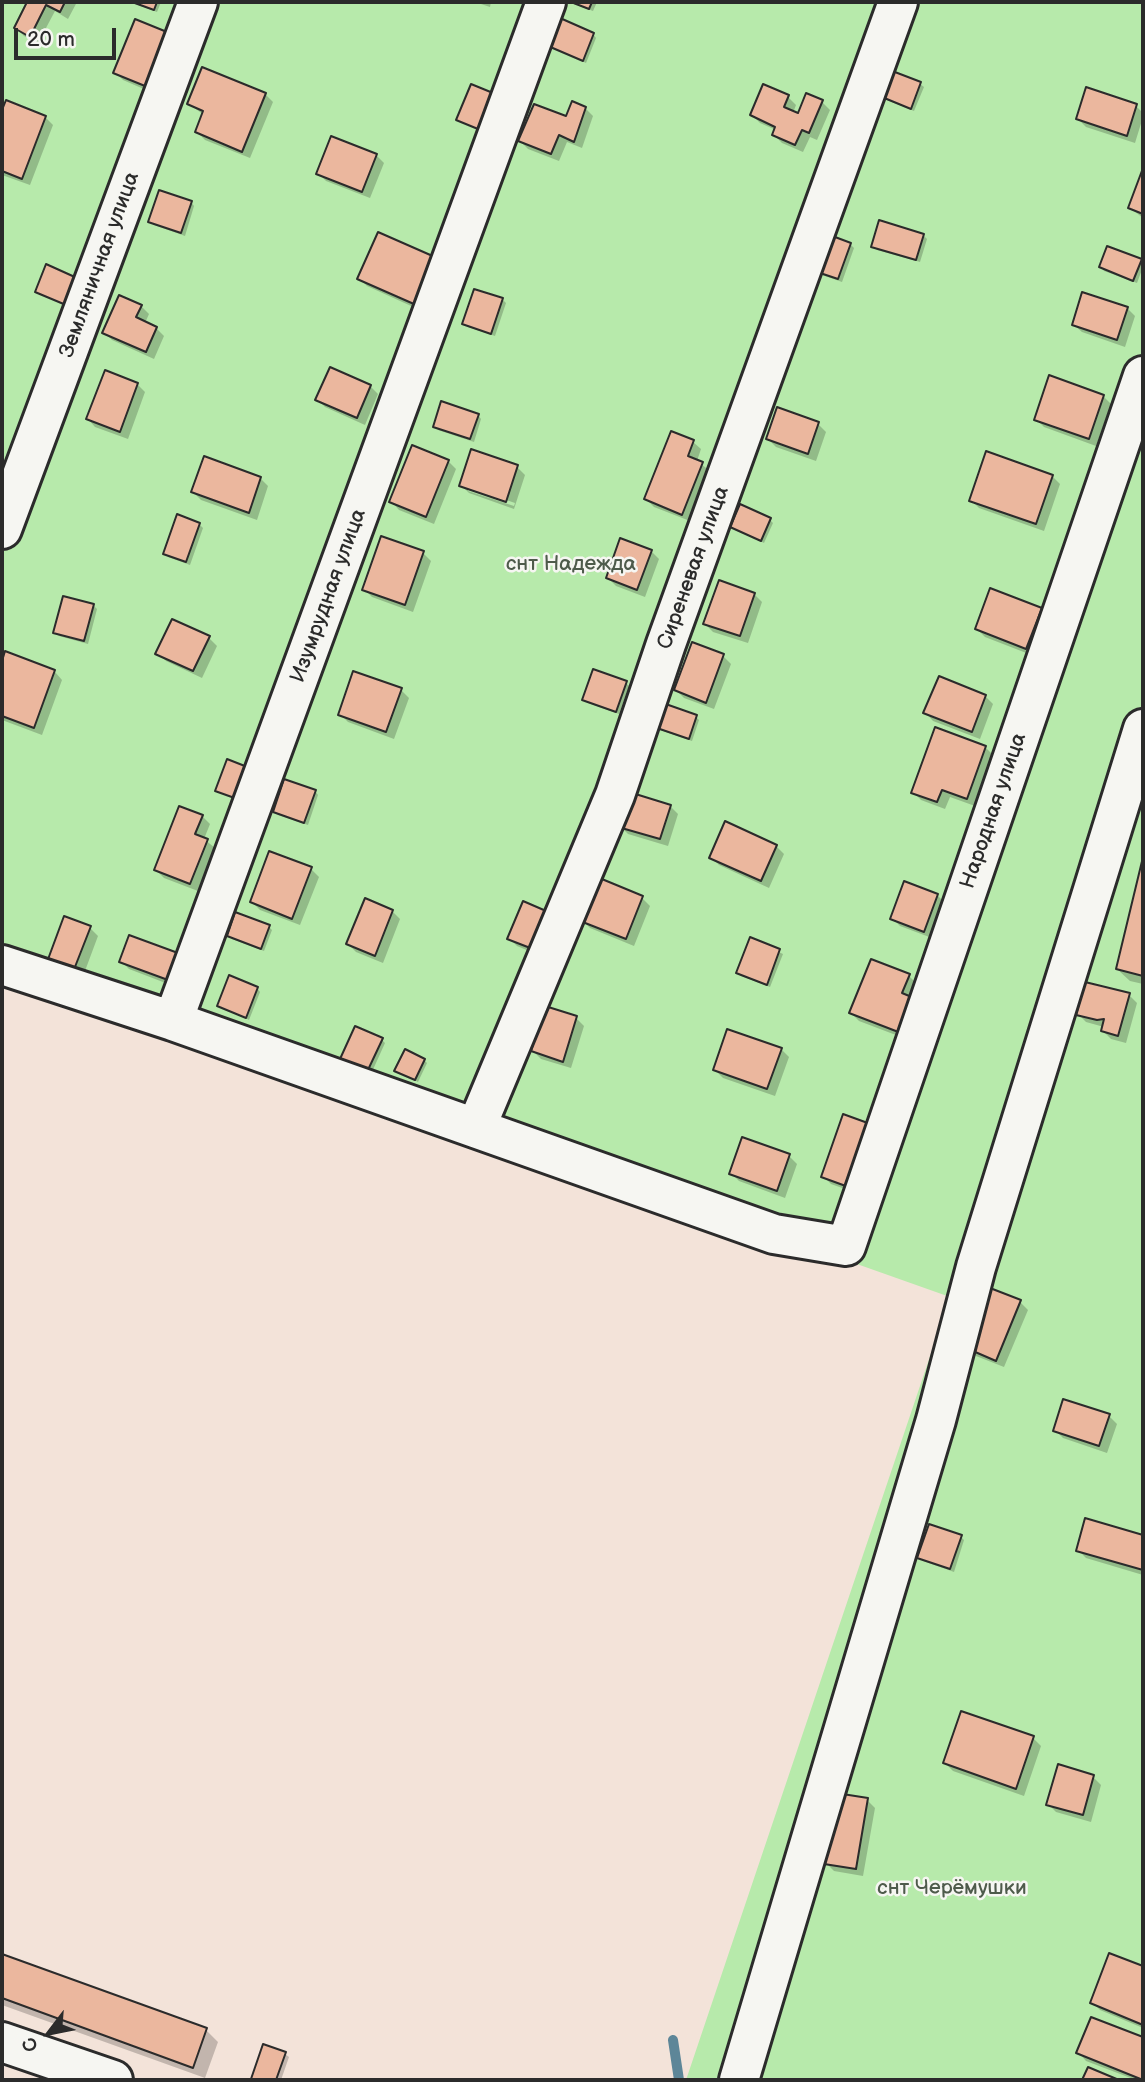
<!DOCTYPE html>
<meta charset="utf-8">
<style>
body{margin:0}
#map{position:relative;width:1145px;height:2082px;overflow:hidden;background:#f3e3d9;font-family:"Balsamiq Sans",sans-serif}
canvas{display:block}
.frame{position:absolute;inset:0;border:4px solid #2b2b2b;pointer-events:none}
.north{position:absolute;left:14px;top:1998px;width:70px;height:70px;-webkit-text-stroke:5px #f6f6f2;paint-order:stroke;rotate:238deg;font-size:19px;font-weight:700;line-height:28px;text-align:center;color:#2b2b2b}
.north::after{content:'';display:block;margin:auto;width:24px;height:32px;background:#2b2b2b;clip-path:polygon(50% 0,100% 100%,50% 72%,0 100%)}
.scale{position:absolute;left:14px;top:28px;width:102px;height:32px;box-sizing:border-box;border:4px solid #2b2b2b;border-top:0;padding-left:9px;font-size:21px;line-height:24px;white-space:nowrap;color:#2b2b2b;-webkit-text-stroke:5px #f6f6f2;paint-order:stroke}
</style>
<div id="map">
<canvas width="1145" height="2082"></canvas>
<div class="frame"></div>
<div class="north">С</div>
<div class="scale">20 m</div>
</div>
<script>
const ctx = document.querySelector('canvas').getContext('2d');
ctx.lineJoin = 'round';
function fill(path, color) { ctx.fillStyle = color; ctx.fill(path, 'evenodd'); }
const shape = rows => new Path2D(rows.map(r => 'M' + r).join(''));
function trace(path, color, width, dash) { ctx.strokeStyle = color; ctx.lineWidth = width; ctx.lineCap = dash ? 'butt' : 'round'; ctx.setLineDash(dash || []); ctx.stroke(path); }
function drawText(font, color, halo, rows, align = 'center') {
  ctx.font = font + ' "Balsamiq Sans",sans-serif'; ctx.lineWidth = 5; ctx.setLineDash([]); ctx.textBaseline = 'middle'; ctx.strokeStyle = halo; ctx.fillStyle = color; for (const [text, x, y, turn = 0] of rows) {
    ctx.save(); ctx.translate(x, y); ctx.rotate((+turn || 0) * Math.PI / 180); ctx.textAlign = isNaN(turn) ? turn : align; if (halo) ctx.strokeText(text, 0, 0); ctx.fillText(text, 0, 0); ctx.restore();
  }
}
fill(shape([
 [2,2,1143,2,1143,2080,686,2080,950,1297,2,961]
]), '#b7eaab');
fill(shape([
 [29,2,77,2,68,19,55,11,38,43,24,36,16,28],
 [130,2,161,2,157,12],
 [475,2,491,2,490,7],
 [568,2,597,2,593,11],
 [166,33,153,93,123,80,115,72],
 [593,34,596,38,586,63,550,46],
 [888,71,920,84,924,87,914,111,882,98],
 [265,94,273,102,250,158,205,140,197,132,204,115,189,104],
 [492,95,482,132,458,120],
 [788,97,796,105,793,113,798,115,822,102,830,110,817,140,810,137,803,152,782,143,774,135,776,130,760,123,752,115],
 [7,102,45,117,53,125,30,185,2,175,2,115],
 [1136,106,1143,113,1143,117,1135,143,1086,127,1078,119],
 [585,108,593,116,582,148,567,142,559,161,528,149,520,141],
 [376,155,384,163,370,198,326,181,318,173],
 [1143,173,1143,218,1130,208],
 [191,202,194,206,185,236,154,225,150,222],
 [923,235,927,239,920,262,877,250,873,246],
 [850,244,854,248,842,282,819,274],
 [1141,261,1143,267,1137,283,1104,271,1101,267],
 [443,262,431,315,367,286,359,278],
 [502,299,506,303,495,336,468,327,464,324],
 [141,306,149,314,145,323,156,328,164,336,154,359,112,340,104,332],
 [1127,308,1135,316,1125,347,1082,332,1074,325],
 [137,384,145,392,128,439,95,427,88,419],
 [370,386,378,394,365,425,325,407,317,399],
 [1103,396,1111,404,1096,446,1044,427,1036,419],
 [478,415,481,419,474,442,438,430,435,426],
 [818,424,826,432,816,461,776,447,768,439],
 [693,442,701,449,697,461,710,471,690,521,654,507,646,499],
 [472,452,517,467,525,475,514,509,469,493,461,485],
 [468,487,515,503,514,506,468,491],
 [448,461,456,469,434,524,399,510,392,502],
 [1052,476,1060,484,1044,531,979,508,971,500],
 [260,478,268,486,257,520,201,500,193,492],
 [770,520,773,523,764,543,732,527],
 [199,524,203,528,190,565,168,557,165,553],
 [651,551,659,559,645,597,616,586,608,578],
 [423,553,431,561,413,612,372,597,364,589],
 [754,594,762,602,748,643,713,632,705,624],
 [94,606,97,609,88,644,59,636,55,632],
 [1041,609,1049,617,1034,656,985,637,977,629],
 [209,638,217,646,202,678,166,661,158,653],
 [6,654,55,672,62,680,42,735,2,720,2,666],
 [723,656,731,664,714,709,684,698,676,690],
 [626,683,629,686,619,714,588,703,584,700],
 [401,690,409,698,394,739,348,722,340,714],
 [985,696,993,704,980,739,933,721,926,713],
 [696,717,699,720,692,741,657,729,653,726],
 [985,747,993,755,975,806,950,797,945,809,921,800,913,792],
 [315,791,318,795,308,825,278,815,275,812],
 [670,806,678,814,668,846,628,834,620,826],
 [202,816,210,824,204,839,215,848,198,891,164,878,156,870],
 [776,846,784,854,769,888,719,865,711,857],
 [1143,864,1143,984,1130,981,1117,969],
 [311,869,319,877,300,925,260,910,252,902],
 [937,895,945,903,932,938,900,926,892,918],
 [642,898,650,906,634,946,590,928,582,920],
 [366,901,392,911,400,919,383,963,356,952,348,944],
 [524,903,546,958,517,946,509,938],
 [269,927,272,930,264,951,232,939,229,935],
 [90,928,98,936,82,979,57,969],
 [130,937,176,987,129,969,121,961],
 [751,939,783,954,770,987,741,976,738,973],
 [909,976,917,984,909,1040,859,1021,851,1013],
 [257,988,260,992,249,1020,219,1005],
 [1129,995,1137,1003,1126,1043,1111,1039,1103,1031,1104,1027,1086,1022,1078,1014],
 [576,1018,584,1026,571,1068,541,1059,533,1051],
 [382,1040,385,1043,371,1074,342,1059],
 [781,1049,789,1057,775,1096,723,1078,715,1070],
 [424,1060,427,1063,418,1082,396,1070],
 [844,1116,862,1195,831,1184,823,1176],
 [789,1156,797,1164,785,1198,739,1181,731,1173],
 [1020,1302,1028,1310,1004,1367,976,1356,968,1348],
 [1109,1416,1117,1424,1107,1453,1063,1438,1055,1430],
 [1086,1520,1143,1537,1143,1575,1086,1558,1078,1550],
 [961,1537,964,1540,954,1572,923,1561,919,1558],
 [1033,1738,1041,1746,1024,1796,953,1771,945,1763],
 [1093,1777,1101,1785,1091,1822,1056,1812,1048,1804],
 [867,1800,875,1808,863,1876,834,1871,826,1863],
 [1110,1955,1143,1968,1143,2028,1100,2010,1092,2002],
 [2,1956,206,2030,218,2042,205,2078,2,2005],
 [1092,2019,1143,2039,1143,2080,1136,2080,1086,2061,1079,2053],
 [285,2054,289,2057,281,2080,253,2079]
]), '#0003');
trace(shape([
 [673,2040,679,2080]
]), '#5d8698', 10);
const building = shape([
 [27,2,65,2,60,12,46,5,30,37,14,28,27,2],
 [132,2,157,2,154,10,132,2],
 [571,2,592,2,589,9,571,2],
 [560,18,594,33,583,61,548,46,560,18],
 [135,19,167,32,145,86,113,73,135,19],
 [202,67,266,93,242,152,195,132,203,111,187,104,202,67],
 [887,69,921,82,911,109,877,95,887,69],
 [471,84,493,93,478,129,456,120,471,84],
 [763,84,789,95,784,107,798,113,806,93,823,100,809,133,802,130,795,145,772,135,775,127,750,115,763,84],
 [1086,87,1137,104,1127,136,1076,119,1086,87],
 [6,100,46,116,22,179,2,171,2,110,6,100],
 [572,101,586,107,574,142,559,135,551,154,518,141,534,104,566,116,572,101],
 [331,136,377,154,362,192,316,174,331,136],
 [1143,168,1143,214,1128,208,1143,168],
 [159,190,192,201,181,233,148,222,159,190],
 [879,220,924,234,916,260,871,247,879,220],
 [378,232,444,261,423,308,357,279,378,232],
 [827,234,851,243,838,279,814,271,827,234],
 [1107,246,1142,259,1133,281,1099,267,1107,246],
 [46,264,77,278,66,305,35,292,46,264],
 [474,289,503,298,491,334,462,324,474,289],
 [1082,292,1128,307,1117,340,1072,325,1082,292],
 [119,295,142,305,136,317,157,327,146,352,102,333,119,295],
 [330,367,371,385,357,418,315,400,330,367],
 [105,370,138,383,120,432,86,419,105,370],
 [1049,375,1104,395,1089,439,1034,420,1049,375],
 [441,401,479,414,470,439,433,427,441,401],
 [777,407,819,422,808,454,766,439,777,407],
 [671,431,694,440,688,456,703,462,682,515,644,499,671,431],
 [412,445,449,460,426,517,389,502,412,445],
 [471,449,518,465,506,502,459,486,471,449],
 [986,451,1053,475,1036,524,969,501,986,451],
 [204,456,261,477,249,513,191,492,204,456],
 [740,504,771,518,761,541,730,527,740,504],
 [177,514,200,523,186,562,163,554,177,514],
 [381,536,424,551,405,605,362,590,381,536],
 [620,538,652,550,637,590,606,578,620,538],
 [719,580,755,593,740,636,703,624,719,580],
 [990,588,1042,608,1026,649,975,629,990,588],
 [63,596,94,604,84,641,53,633,63,596],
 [172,619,210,636,193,671,155,654,172,619],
 [692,642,724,654,706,703,674,690,692,642],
 [5,651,55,670,34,728,2,716,2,661,5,651],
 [593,669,627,681,616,712,582,700,593,669],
 [353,671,402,688,386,732,338,715,353,671],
 [939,676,986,695,972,732,923,713,939,676],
 [660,702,697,715,689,739,651,726,660,702],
 [935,727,986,746,967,799,942,790,937,802,911,793,935,727],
 [227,759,255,770,243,801,215,791,227,759],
 [284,779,316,790,304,823,273,812,284,779],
 [629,792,671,805,660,839,618,827,629,792],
 [179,806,203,815,195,834,208,839,190,884,154,870,179,806],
 [725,821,777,845,761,881,709,858,725,821],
 [269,851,312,867,292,919,250,902,269,851],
 [1143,857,1143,976,1116,969,1143,857],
 [597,877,643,896,626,939,580,921,597,877],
 [904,881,938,894,924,932,890,919,904,881],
 [365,898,393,910,375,956,346,944,365,898],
 [523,901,553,914,538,951,507,939,523,901],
 [235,912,270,925,261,949,227,936,235,912],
 [64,916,91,926,73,972,47,962,64,916],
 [129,935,178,953,168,980,119,962,129,935],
 [750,937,780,949,767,985,736,973,750,937],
 [871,959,910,974,902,993,914,998,901,1033,849,1013,871,959],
 [229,975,258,987,246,1018,217,1006,229,975],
 [1085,982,1130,993,1118,1036,1101,1031,1104,1019,1097,1020,1076,1015,1085,982],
 [545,1006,577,1016,563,1062,531,1051,545,1006],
 [355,1026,383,1038,367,1072,340,1059,355,1026],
 [727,1029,782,1048,767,1089,713,1070,727,1029],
 [405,1049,425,1059,415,1080,394,1071,405,1049],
 [843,1114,876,1126,854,1189,821,1177,843,1114],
 [742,1137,790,1154,777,1191,729,1174,742,1137],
 [990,1288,1021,1300,996,1361,966,1348,990,1288],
 [1063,1399,1110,1414,1099,1446,1053,1431,1063,1399],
 [1085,1518,1143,1535,1143,1570,1076,1551,1085,1518],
 [929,1524,962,1535,950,1569,917,1558,929,1524],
 [961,1711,1034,1736,1016,1789,943,1763,961,1711],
 [1058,1764,1094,1775,1083,1815,1046,1805,1058,1764],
 [836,1793,868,1798,856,1869,824,1864,836,1793],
 [1109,1953,1143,1966,1143,2025,1090,2003,1109,1953],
 [2,1954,207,2028,193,2068,2,1998,2,1954],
 [1091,2017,1143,2037,1143,2080,1076,2053,1091,2017],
 [263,2044,286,2052,276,2080,251,2079,263,2044],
 [1088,2067,1119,2080,1082,2080,1088,2067]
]);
fill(building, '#ebb79e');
trace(building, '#2b2b2b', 2);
const minor = shape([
 [2,529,198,2],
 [2,965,173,1021,546,2],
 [173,1021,774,1234,846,1246,1143,376],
 [476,1128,615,795,666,644,898,2],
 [2,2042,113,2080],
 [739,2080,936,1420,976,1267,1143,729]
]);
trace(minor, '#2b2b2b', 44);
trace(minor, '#f6f6f2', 38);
drawText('21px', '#2b2b2b', '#f6f6f2', [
 ["Земляничная улица",100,265,-70],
 ["Сиреневая улица",694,568,-70],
 ["Изумрудная улица",329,596,-70],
 ["Народная улица",994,811,-71]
]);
drawText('21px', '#4e5b4b', '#f6f6f2', [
 ["снт Надежда",571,565],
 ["снт Черёмушки",952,1889]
]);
</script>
